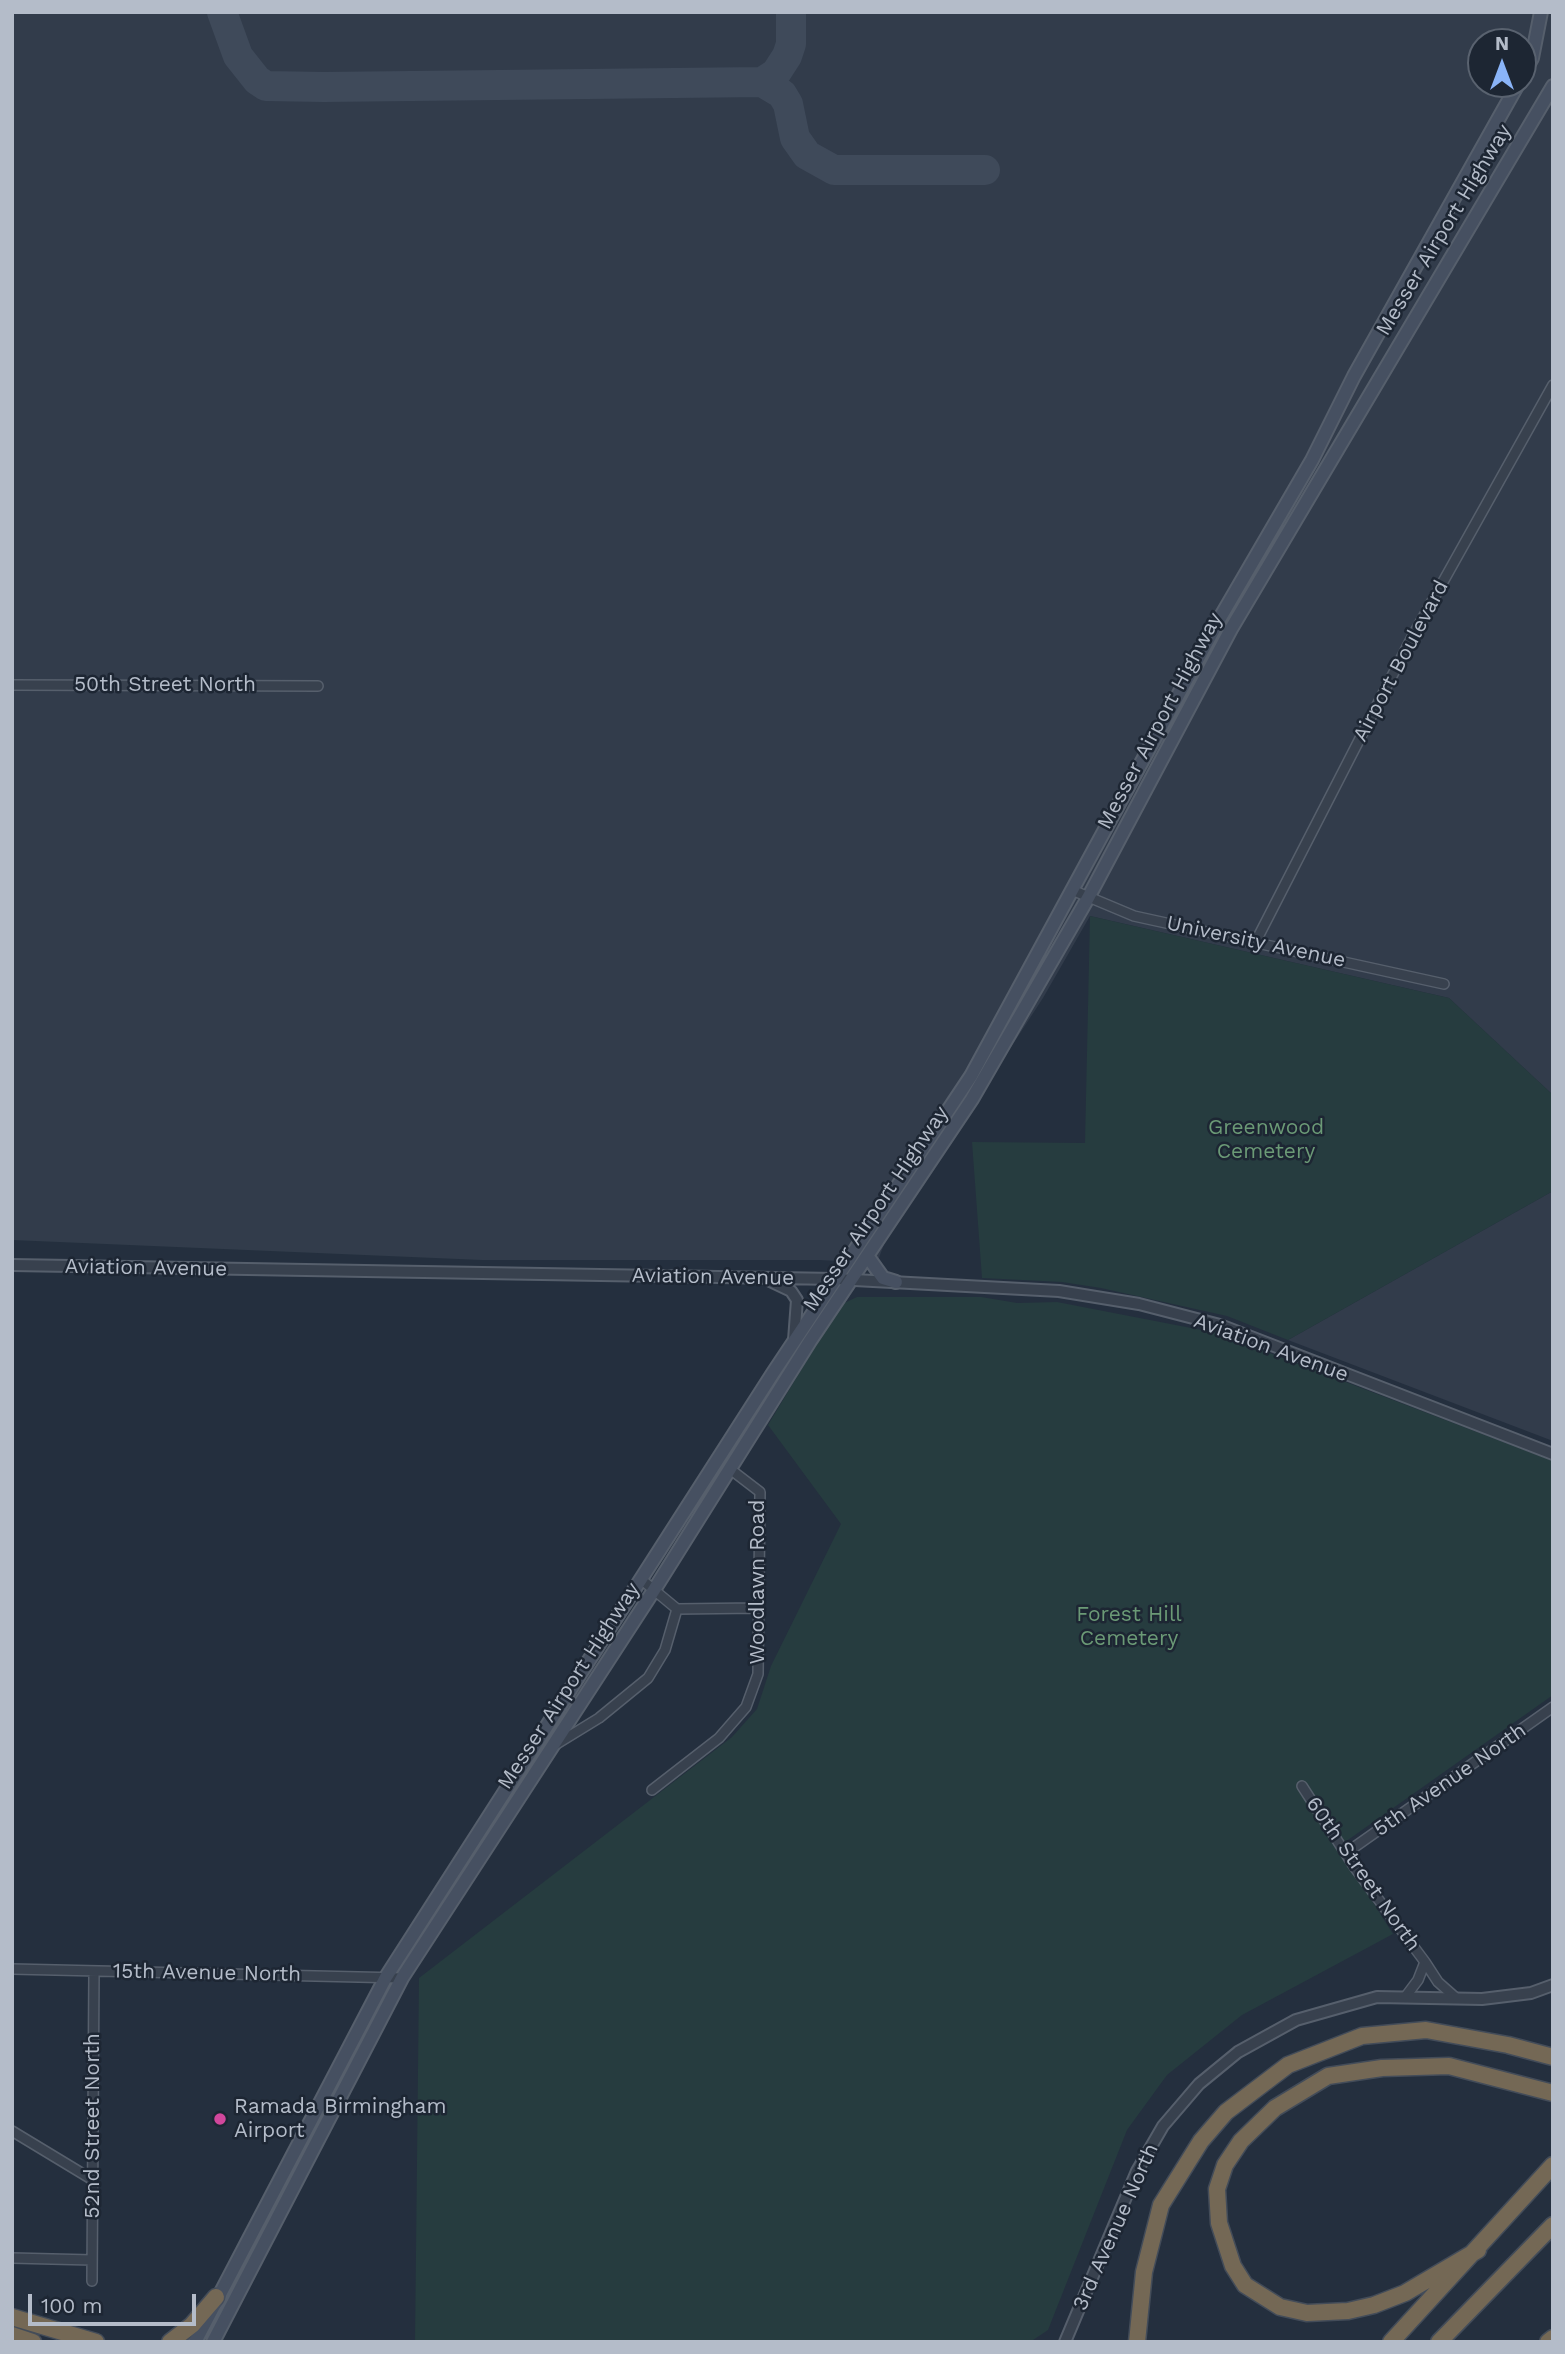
<!DOCTYPE html>
<style>
body{margin:0}
#map{position:relative;width:1565px;height:2354px;overflow:hidden;background:#242f3e;font-family:"Work Sans",sans-serif}
canvas{display:block}
.frame{position:absolute;inset:0;border:14px solid #b4bcc9;pointer-events:none}
.north{position:absolute;left:1467px;top:28px;width:70px;height:70px;box-sizing:border-box;background:#1d2633;border:2px solid #59626f;border-radius:50%;rotate:0deg;font-size:19px;font-weight:700;line-height:28px;text-align:center;color:#b4bcc9}
.north::after{content:'';display:block;margin:auto;width:24px;height:32px;background:#8ab4f8;clip-path:polygon(50% 0,100% 100%,50% 72%,0 100%)}
.scale{position:absolute;left:28px;top:2294px;width:168px;height:32px;box-sizing:border-box;border:4px solid #b4bcc9;border-top:0;padding-left:9px;font-size:21px;line-height:24px;white-space:nowrap;color:#b4bcc9;-webkit-text-stroke:5px #1d2633;paint-order:stroke}
</style>
<div id="map">
<canvas width="1565" height="2354"></canvas>
<div class="frame"></div>
<div class="north">N</div>
<div class="scale">100 m</div>
</div>
<script>
const ctx = document.querySelector('canvas').getContext('2d');
ctx.lineJoin = 'round';
function fill(path, color) { ctx.fillStyle = color; ctx.fill(path, 'evenodd'); }
const shape = rows => new Path2D(rows.map(r => 'M' + r).join(''));
function trace(path, color, width, dash) { ctx.strokeStyle = color; ctx.lineWidth = width; ctx.lineCap = dash ? 'butt' : 'round'; ctx.setLineDash(dash || []); ctx.stroke(path); }
function drawText(font, color, halo, rows, align = 'center') {
  ctx.font = font + ' "Work Sans",sans-serif'; ctx.lineWidth = 5; ctx.setLineDash([]); ctx.textBaseline = 'middle'; ctx.strokeStyle = halo; ctx.fillStyle = color; for (const [text, x, y, turn = 0] of rows) {
    ctx.save(); ctx.translate(x, y); ctx.rotate((+turn || 0) * Math.PI / 180); ctx.textAlign = isNaN(turn) ? turn : align; if (halo) ctx.strokeText(text, 0, 0); ctx.fillText(text, 0, 0); ctx.restore();
  }
}
fill(shape([
 [12,12,1553,12,1553,1095,1449,998,1090,916,1043,998,886,1239,877,1263,819,1260,482,1260,12,1240],
 [1481,42,1523,42,1523,84,1481,84],
 [1553,1191,1553,1441,1288,1340]
]), '#323c4b');
fill(shape([
 [1090,916,1449,998,1553,1095,1553,1191,1288,1340,1227,1316,1101,1288,1062,1282,982,1278,972,1142,1085,1143],
 [857,1297,981,1297,1017,1303,1057,1302,1217,1333,1553,1461,1553,1695,1338,1847,1393,1934,1242,2015,1167,2075,1127,2130,1048,2330,1030,2342,415,2342,419,1978,732,1737,757,1709,771,1666,841,1524,768,1425,840,1305]
]), '#263c3f');
trace(shape([
 [222,12,238,56,257,80,266,86,324,87,762,82,776,73,787,56,791,44,791,12],
 [762,82,782,94,788,104,795,138,807,155,834,170,985,170]
]), '#3f4a5a', 30);
const minor = shape([
 [12,685,318,686],
 [1072,890,1134,916,1444,984],
 [1256,941,1411,639,1553,385],
 [642,1580,677,1609,757,1608],
 [555,1745,599,1718,648,1678,665,1650,677,1609],
 [1302,1786,1355,1868,1425,1962,1418,1980,1406,1996],
 [652,1790,719,1738,746,1707,758,1674,760,1492,730,1469],
 [1346,1853,1553,1707],
 [1425,1962,1438,1982,1455,1997],
 [12,1969,402,1978],
 [12,2131,93,2180],
 [12,2258,92,2260],
 [92,2281,94,1971]
]);
const tertiary = shape([
 [12,1265,836,1279,1059,1291,1139,1304,1220,1325,1553,1454],
 [770,1281,791,1291,797,1300,794,1340],
 [1065,2342,1137,2171,1163,2126,1199,2084,1238,2052,1296,2020,1377,1997,1482,1999,1531,1993,1553,1985]
]);
const secondary = shape([
 [1523,74,1532,58,1541,12],
 [868,1257,883,1278,896,1282],
 [195,2342,386,1977,773,1373,971,1076,1220,618,1312,460,1354,376,1518,84],
 [213,2342,402,1978,654,1590,810,1341,972,1099,1088,898,1231,629,1553,86]
]);
const motorway = shape([
 [1478,2250,1405,2293,1374,2305,1348,2311,1307,2313,1280,2307,1245,2285,1233,2266,1219,2223,1217,2189,1225,2165,1241,2141,1275,2108,1328,2076,1382,2068,1449,2066,1553,2093],
 [12,2317,96,2342],
 [12,2335,33,2342],
 [170,2342,192,2325,216,2297],
 [1137,2342,1144,2272,1161,2205,1201,2141,1226,2112,1288,2065,1362,2036,1426,2030,1508,2045,1553,2057],
 [1391,2342,1553,2165],
 [1439,2342,1553,2225],
 [1548,2342,1553,2338]
]);
trace(minor, '#565f6c', 12);
trace(tertiary, '#565f6c', 14);
trace(secondary, '#565f6c', 16);
trace(motorway, '#434c59', 19);
trace(minor, '#38414e', 9);
trace(tertiary, '#38414e', 10);
trace(secondary, '#465061', 12);
trace(motorway, '#746855', 16);
for (const [x, y, r, color] of [
 [220,2119,7,"#d1479c"]
]) { const dot = new Path2D(); dot.arc(x, y, r, 0, 2 * Math.PI); ctx.fillStyle = color; ctx.fill(dot); trace(dot, '#1d2633', 2.5); }
drawText('21px', '#b4bcc9', '#1d2633', [
 ["Messer Airport Highway",1444,230,-59],
 ["Airport Boulevard",1401,661,-62],
 ["50th Street North",165,685],
 ["Messer Airport Highway",1160,721,-62],
 ["University Avenue",1256,942,12],
 ["Messer Airport Highway",876,1209,-56],
 ["Aviation Avenue",146,1268,1],
 ["Aviation Avenue",713,1277,1],
 ["Aviation Avenue",1271,1348,20],
 ["Woodlawn Road",758,1582,-90],
 ["Messer Airport Highway",569,1686,-57],
 ["5th Avenue North",1450,1780,-35],
 ["60th Street North",1363,1874,55],
 ["15th Avenue North",207,1973,1],
 ["52nd Street North",93,2126,-90],
 ["3rd Avenue North",1116,2227,-66]
]);
drawText('21px', '#6b9a76', '#1d2633', [
 ["Greenwood",1266,1128],
 ["Cemetery",1266,1152],
 ["Forest Hill",1129,1615],
 ["Cemetery",1129,1639]
]);
drawText('21px', '#b4bcc9', '#1d2633', [
 ["Ramada Birmingham",234,2107],
 ["Airport",234,2131]
], 'left');
</script>
